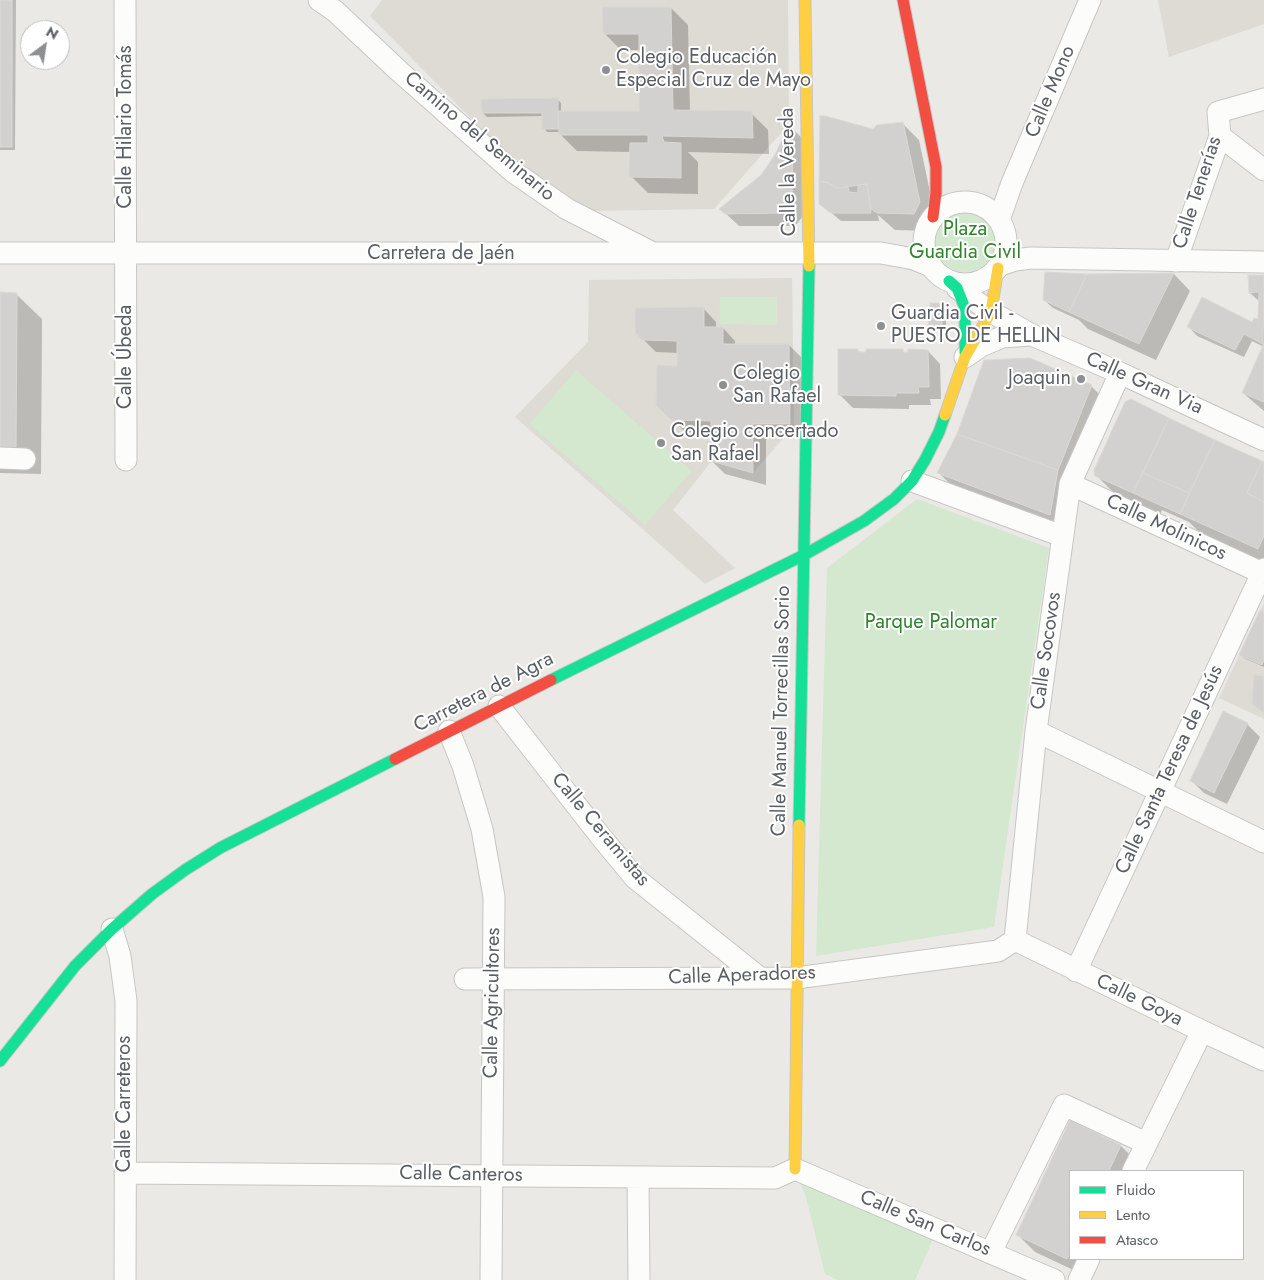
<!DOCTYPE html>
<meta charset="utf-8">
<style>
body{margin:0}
#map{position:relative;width:1264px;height:1280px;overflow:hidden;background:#ebe9e5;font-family:Jost,sans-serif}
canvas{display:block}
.legend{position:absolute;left:1069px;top:1170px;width:175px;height:90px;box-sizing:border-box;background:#fff;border:1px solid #bdbfc1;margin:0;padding:6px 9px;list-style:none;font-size:15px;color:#5a5f64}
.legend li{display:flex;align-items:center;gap:10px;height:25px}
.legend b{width:25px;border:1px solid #bdbfc1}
.north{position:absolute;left:20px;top:20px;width:50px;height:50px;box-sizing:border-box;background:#fff;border:1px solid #bdbfc1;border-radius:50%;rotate:31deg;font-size:14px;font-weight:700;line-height:20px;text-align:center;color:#5a5f64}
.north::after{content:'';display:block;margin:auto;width:18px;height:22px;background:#8d8f91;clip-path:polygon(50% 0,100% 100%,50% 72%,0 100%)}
</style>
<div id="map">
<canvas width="1264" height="1280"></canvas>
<ul class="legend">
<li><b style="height:6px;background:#16e098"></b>Fluido</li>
<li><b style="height:6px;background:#ffcf43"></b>Lento</li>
<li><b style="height:6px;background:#f24e42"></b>Atasco</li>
</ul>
<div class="north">N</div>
</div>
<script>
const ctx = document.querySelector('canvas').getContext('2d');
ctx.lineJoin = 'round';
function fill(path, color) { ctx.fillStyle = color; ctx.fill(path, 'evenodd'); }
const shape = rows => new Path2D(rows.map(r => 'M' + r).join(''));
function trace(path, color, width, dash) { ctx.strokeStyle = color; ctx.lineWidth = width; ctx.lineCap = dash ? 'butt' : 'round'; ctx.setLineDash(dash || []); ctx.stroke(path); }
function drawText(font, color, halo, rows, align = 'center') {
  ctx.font = font + ' Jost,sans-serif'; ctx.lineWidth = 4; ctx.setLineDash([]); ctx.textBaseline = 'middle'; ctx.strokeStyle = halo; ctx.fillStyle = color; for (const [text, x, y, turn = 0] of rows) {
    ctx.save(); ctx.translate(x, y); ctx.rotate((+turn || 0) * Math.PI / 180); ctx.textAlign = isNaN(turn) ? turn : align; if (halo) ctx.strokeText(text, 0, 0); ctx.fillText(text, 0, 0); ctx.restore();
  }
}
fill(shape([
 [382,0,788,0,789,124,714,209,590,211,505,153,370,16],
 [1158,0,1264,0,1264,24,1169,57],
 [792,278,794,426,753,473,711,462,673,510,735,568,705,584,515,417,588,342,589,280],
 [1264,603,1264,719,1219,698]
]), '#dedad4');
fill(shape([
 '935 242a30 30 0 1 1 60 0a30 30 0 1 1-60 0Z',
 [720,297,777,297,777,325,719,324],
 [576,370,692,471,645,525,529,424],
 [917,499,1049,548,994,927,816,956,827,568],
 [795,1169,937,1230,915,1280,838,1280,825,1274,806,1197]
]), '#d3e8ce');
fill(shape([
 [0,0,16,0,15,150,0,150],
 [671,8,688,25,690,112,751,113,768,130,769,154,688,152,698,162,698,194,648,193,631,176,631,152,577,151,560,134,560,132,547,132,544,128,543,116,487,117,483,113,557,99,561,103,561,112,640,112,641,50,621,50,604,33],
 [902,123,919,140,936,220,931,231,895,230,878,215,879,221,841,221,821,204,873,130],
 [792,128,805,141,804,215,795,226,739,226,721,209,762,176],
 [1174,274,1190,291,1156,360,1088,329,1079,320,1053,308,1044,300,1087,275],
 [1249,276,1264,276,1264,411,1243,393,1264,347,1252,341,1244,357,1197,336,1189,327,1252,323,1259,321,1260,302,1250,293],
 [0,294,16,294,42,319,41,474,0,473],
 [932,304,942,305,946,308,946,331,933,330,930,326],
 [704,309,716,322,716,328,723,328,735,341,735,345,789,345,802,358,802,436,766,436,766,485,725,474,712,461,712,433,685,432,657,404,678,367,678,353,656,352,643,339],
 [857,350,861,353,902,351,905,353,928,351,940,364,941,399,930,399,931,405,909,405,909,409,853,408,840,395],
 [1091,386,1108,403,1067,531,956,490,939,473],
 [1131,401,1264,464,1264,565,1206,539,1189,522,1162,510,1159,517,1122,501,1096,475],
 [1264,614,1264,667,1244,658,1241,654],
 [1247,724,1260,737,1227,804,1204,793,1191,780],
 [1071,1122,1121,1146,1138,1163,1134,1171,1070,1171,1070,1259,1092,1259,1084,1275,1035,1252,1018,1235]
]), '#0003');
const building = shape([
 [0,0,12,0,12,147,0,147,0,0],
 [602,7,671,7,673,110,752,111,753,138,662,136,664,142,681,143,681,178,629,177,630,143,648,143,648,135,559,135,558,111,639,111,639,34,603,34,602,7],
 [558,98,558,129,542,129,542,113,482,113,481,99,558,98],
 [820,116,825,116,873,129,877,125,903,122,920,202,914,214,877,213,871,209,867,184,837,188,829,183,819,181,820,116],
 [793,127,792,201,782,213,725,214,719,209,761,175,776,153,787,129,793,127],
 [819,181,829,183,837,188,848,187,849,192,858,193,858,185,867,184,871,213,831,213,819,204,819,181],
 [1045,272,1087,274,1069,312,1043,300,1045,272],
 [1174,273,1139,344,1069,312,1087,274,1174,273],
 [1248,275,1264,275,1263,344,1244,334,1235,350,1187,327,1202,297,1252,322,1254,318,1258,319,1259,292,1249,293,1248,275],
 [0,292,17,293,16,449,0,449,0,292],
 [930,303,943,303,942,312,930,311,930,303],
 [704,307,704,327,723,327,723,344,789,344,790,424,753,424,753,473,711,461,711,421,671,420,656,405,657,365,677,366,677,341,642,340,635,332,635,308,704,307],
 [929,311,942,312,942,327,928,327,929,311],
 [1264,343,1264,402,1242,393,1264,343],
 [838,349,858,349,858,352,866,352,866,349,903,349,903,352,908,352,908,349,928,350,929,387,918,387,919,393,896,393,896,396,838,395,838,349],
 [1030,358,1092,385,1058,470,957,434,984,360,1030,358],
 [1131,399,1169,418,1133,493,1095,476,1094,470,1125,402,1131,399],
 [1169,418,1215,440,1189,493,1143,473,1169,418],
 [957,434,1058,470,1050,515,937,473,957,434],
 [1215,440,1262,461,1247,493,1264,502,1264,536,1258,549,1180,514,1215,440],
 [1262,461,1264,462,1264,502,1247,493,1262,461],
 [1143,473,1189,493,1180,514,1133,493,1143,473],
 [1260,610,1264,612,1264,660,1262,665,1239,655,1260,610],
 [1254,675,1264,676,1264,713,1252,704,1254,675],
 [1223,711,1248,723,1214,793,1190,781,1223,711],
 [1070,1120,1121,1145,1109,1171,1070,1171,1070,1253,1067,1259,1016,1235,1070,1120]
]);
fill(building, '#d3d1cf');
trace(building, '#dbd8d4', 1);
const street = shape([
 [125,0,126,460],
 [319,0,335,11,400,72,512,171,567,209,649,251],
 [1220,136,1264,170],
 '924 243a41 41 0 1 1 82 0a41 41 0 1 1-82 0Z',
 [999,220,1012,183,1090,0],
 [0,253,881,253,914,259,931,266],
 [1176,261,1220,136,1218,112,1264,99],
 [1000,265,1015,260,1031,258,1264,262],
 [957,288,991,312,1032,335,1120,373,1264,440],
 [965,357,981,346,1002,337,1031,335],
 [0,458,25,459],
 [912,481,1062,536],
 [1070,484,1262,573],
 [499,706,601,837,635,878,760,978],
 [449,731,463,766,482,829,494,897,491,1280],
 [1036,731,1264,842],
 [112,929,120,956,126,1001,125,1280],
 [1015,940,1036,731,1070,484,1120,373],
 [1015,940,1202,1031,1264,1060],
 [1076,971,1264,569],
 [465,979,796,978,998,951,1015,940],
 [1133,1171,1202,1031],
 [125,1173,775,1178,795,1169,1054,1280],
 [638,1177,639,1280],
 [991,1252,1064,1105,1146,1143],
 [1079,1280,1089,1259]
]);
const fast = shape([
 [949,281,957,288,965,308,965,353],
 [551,680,804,555,864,521,894,499,912,481,925,460,939,432,945,415],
 [799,825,809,266],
 [0,1061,75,966,112,929,152,894,185,870,220,848,395,759]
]);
const slow = shape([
 [805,0,809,266],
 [945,415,965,357,991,312,998,268],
 [795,1169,799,825]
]);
const jam = shape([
 [903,0,936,167,936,193,933,217],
 [395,759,551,680]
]);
trace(street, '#c6c6c5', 23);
trace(fast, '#c7c6c6', 13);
trace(slow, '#c7c6c6', 13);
trace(jam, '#c7c6c6', 13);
trace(street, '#fcfcfb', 21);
trace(fast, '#16e098', 11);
trace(slow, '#ffcf43', 11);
trace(jam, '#f24e42', 11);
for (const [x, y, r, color] of [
 [606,70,5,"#8d8f91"],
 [881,326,5,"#8d8f91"],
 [1081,379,5,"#8d8f91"],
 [723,385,5,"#8d8f91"],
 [661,443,5,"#8d8f91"]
]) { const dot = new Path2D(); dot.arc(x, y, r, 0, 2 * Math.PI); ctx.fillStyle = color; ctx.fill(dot); trace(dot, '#fff', 2); }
drawText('20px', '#5a5f64', '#fff', [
 ["Colegio Educación",616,58],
 ["Especial Cruz de Mayo",616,81],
 ["Guardia Civil -",891,314],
 ["PUESTO DE HELLIN",891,337],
 ["Colegio",733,374],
 ["San Rafael",733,397],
 ["Joaquin",1071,379,"right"],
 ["Colegio concertado",671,432],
 ["San Rafael",671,455]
], 'left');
drawText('20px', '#5a5f64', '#fff', [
 ["Calle Mono",1051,92,-67],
 ["Calle Hilario Tomás",126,127,-90],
 ["Camino del Seminario",479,137,40],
 ["Calle la Vereda",789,172,-91],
 ["Calle Tenerías",1198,193,-72],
 ["Carretera de Jaén",441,254],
 ["Calle Úbeda",126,357,-90],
 ["Calle Gran Via",1144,384,24],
 ["Calle Molinicos",1166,528,25],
 ["Calle Socovos",1047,651,-82],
 ["Carretera de Agra",484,693,-27],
 ["Calle Manuel Torrecillas Sorio",782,711,-89],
 ["Calle Santa Teresa de Jesús",1170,770,-65],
 ["Calle Ceramistas",600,830,50],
 ["Calle Aperadores",742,976,-2],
 ["Calle Goya",1139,1001,26],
 ["Calle Agricultores",493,1003,-89],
 ["Calle Carreteros",125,1104,-90],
 ["Calle Canteros",461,1175,1],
 ["Calle San Carlos",925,1224,23]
]);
drawText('20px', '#30822c', '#fff', [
 ["Plaza",965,230],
 ["Guardia Civil",965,253],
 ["Parque Palomar",931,623]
]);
</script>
